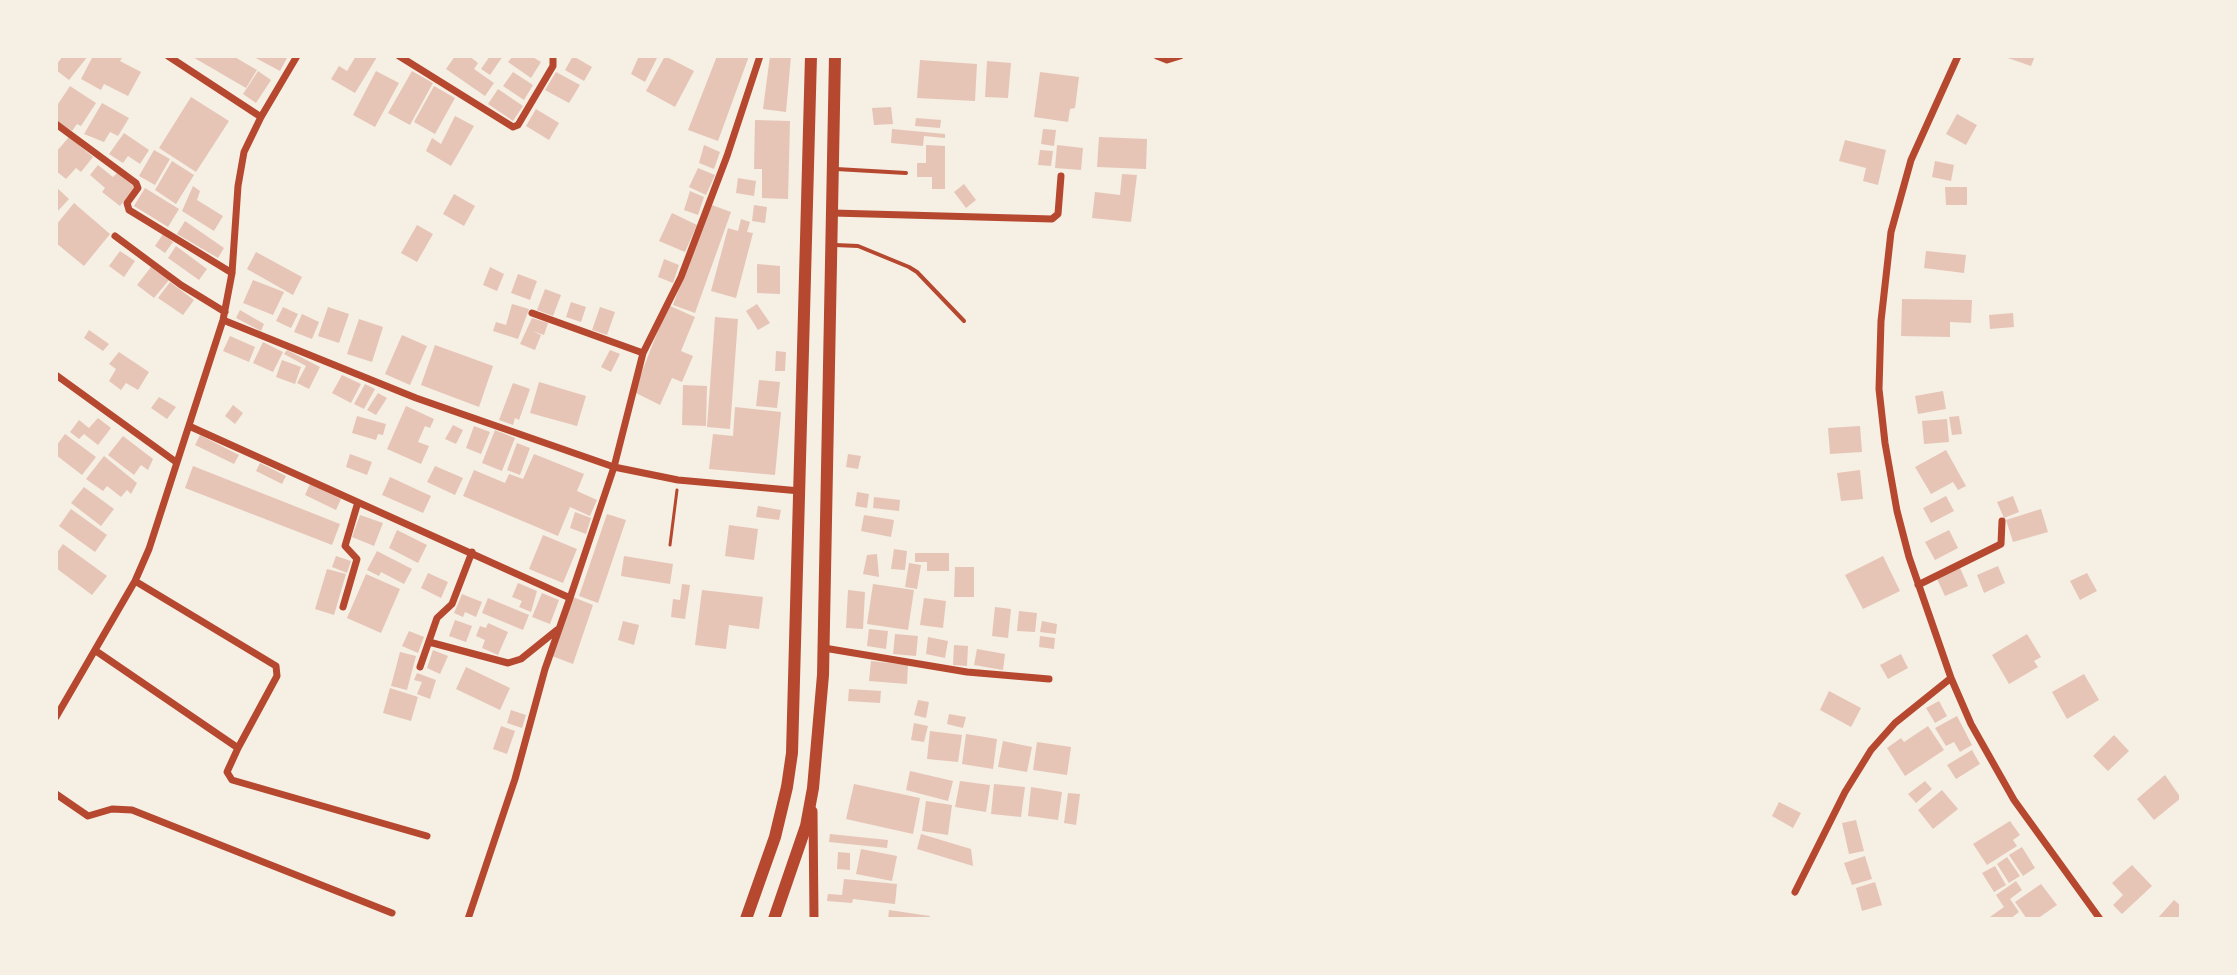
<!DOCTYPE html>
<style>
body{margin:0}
#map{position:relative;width:2237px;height:975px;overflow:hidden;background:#f6efe4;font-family:Arial,sans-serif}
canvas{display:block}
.frame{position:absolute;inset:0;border:58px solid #f6efe4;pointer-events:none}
</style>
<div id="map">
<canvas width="2237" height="975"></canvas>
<div class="frame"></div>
</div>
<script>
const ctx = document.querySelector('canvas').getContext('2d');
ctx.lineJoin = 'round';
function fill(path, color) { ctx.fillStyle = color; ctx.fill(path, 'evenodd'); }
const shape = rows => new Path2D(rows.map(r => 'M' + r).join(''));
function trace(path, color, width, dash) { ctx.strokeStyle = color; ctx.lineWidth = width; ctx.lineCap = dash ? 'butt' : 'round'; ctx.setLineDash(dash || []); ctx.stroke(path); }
fill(shape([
 [63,56,88,56,69,80,56,70,56,65],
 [93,56,123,56,120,61,141,72,128,96,104,84,101,90,81,79],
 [191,56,233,56,257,70,246,88],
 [252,56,288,56,280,71],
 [356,56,377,57,355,93,331,79,339,66,347,71],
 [455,56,469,56,478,63,474,69,494,83,485,96,446,69],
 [490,56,503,56,490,75,481,69],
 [513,56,531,56,541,62,531,78,508,62],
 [573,56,592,67,584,81,565,70],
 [639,56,658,56,645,82,631,74],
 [665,56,694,71,675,107,646,91],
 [717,56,749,56,718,141,688,130],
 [770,56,791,56,786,112,763,109],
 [2002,56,2035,56,2031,66],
 [920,60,977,64,975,101,917,98],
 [987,61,1011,63,1008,98,985,97],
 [258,71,271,80,256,103,243,94],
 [376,71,399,83,375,127,353,115],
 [412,71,433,83,410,125,388,113],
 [513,72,533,85,524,100,503,86],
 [556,72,580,85,569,103,545,90],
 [1040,72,1079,77,1075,108,1070,109,1068,122,1034,117],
 [70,86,96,103,81,126,77,124,72,131,56,121,58,111,56,107],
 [434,86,455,98,435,134,414,122],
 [498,89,523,106,513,121,488,104],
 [191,97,229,121,196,172,159,148],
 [102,103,129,118,118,136,110,132,104,142,84,134],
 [891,107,893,124,874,125,872,108],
 [536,109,559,123,549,140,526,126],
 [1957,114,1977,125,1966,145,1946,134],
 [455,116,474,126,451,166,426,151,432,138,441,144],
 [916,118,941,120,940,128,915,126],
 [755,120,790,121,788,199,762,198,762,169,754,169],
 [892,129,945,134,945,138,924,136,923,146,891,143],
 [1043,129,1056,130,1054,146,1041,144],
 [124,133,149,150,140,164,128,156,123,163,109,154],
 [69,137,93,157,81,172,76,168,66,179,56,171,56,152],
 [1099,137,1147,139,1146,169,1097,167],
 [1845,140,1886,150,1878,185,1863,181,1866,168,1839,161],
 [704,145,720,152,714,169,699,163],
 [926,145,945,146,945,189,932,189,932,177,917,177,917,163,926,163],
 [1057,145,1083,148,1081,170,1055,168],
 [154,150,170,159,155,185,139,176],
 [1040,150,1053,151,1051,166,1038,165],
 [172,161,194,175,176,204,155,190],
 [1935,161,1954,165,1951,181,1932,177],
 [98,165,113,177,117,173,135,187,120,206,102,192,105,188,90,175],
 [698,168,715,175,706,195,689,187],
 [1122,174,1137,175,1131,222,1092,218,1095,192,1120,195],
 [738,178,756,181,754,196,736,193],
 [964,184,976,200,966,208,954,192],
 [193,186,200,191,197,200,223,216,214,231,182,211],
 [56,187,69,199,56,213],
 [1945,187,1967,187,1967,205,1946,205],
 [145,188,179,209,168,227,134,206],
 [690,191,704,197,698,215,684,210],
 [454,194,475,206,464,226,443,214],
 [74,203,110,234,84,266,56,243,56,225],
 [709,204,731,212,695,313,673,305],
 [754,205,767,207,765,223,752,221],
 [672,213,697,225,685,252,659,241],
 [741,219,750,222,747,232,753,233,736,298,711,291,728,228,738,231],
 [185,221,224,248,218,258,177,234],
 [417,225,433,234,417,262,401,253],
 [163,234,173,242,165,253,155,246],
 [176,246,207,269,199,280,168,258],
 [120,251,135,261,124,277,109,266],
 [1926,251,1966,255,1964,273,1924,268],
 [256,252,302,277,293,295,247,269],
 [664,259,679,265,673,283,658,277],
 [757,264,780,266,780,294,757,293],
 [151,267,169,280,154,298,137,285],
 [490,267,504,274,497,291,483,285],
 [518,274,537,281,530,300,511,293],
 [253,280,284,292,273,315,243,303],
 [170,282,194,300,183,315,158,298],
 [545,289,561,295,553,316,537,310],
 [1902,299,1972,300,1971,323,1950,322,1950,337,1901,336],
 [571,302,586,307,581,322,566,317],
 [512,304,529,309,518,339,493,331,496,322,506,325],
 [757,304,770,323,758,330,746,311],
 [668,305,695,317,681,351,693,356,682,382,672,378,660,405,634,392],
 [283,307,298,314,291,328,276,321],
 [328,307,349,314,339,343,318,336],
 [600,307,615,312,607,335,592,330],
 [240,310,264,324,261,331,236,318],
 [2013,313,2014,327,1990,329,1989,315],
 [302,314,319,322,312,339,294,332],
 [715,317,738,319,730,429,707,427],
 [532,318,548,323,544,335,532,331,541,335,535,350,520,344],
 [359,319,383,327,372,362,347,354],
 [89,330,109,344,103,351,84,338],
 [402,335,427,346,410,385,385,374],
 [230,336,255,347,249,362,223,351],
 [263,342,283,352,273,372,253,363],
 [435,345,493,366,479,407,421,385],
 [287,350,320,367,309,389,297,383,306,366,284,354],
 [610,350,620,354,611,372,601,367],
 [776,351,786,352,785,371,775,371],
 [119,352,149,372,138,390,126,383,121,390,109,381,116,369,109,364],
 [282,360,301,367,295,384,276,377],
 [342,375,361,384,351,403,332,393],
 [759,380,780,382,777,408,756,406],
 [539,382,586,396,577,426,530,413],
 [513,383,530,389,519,420,515,418,513,425,499,420],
 [365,384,375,389,364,409,354,404],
 [683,385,707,386,706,426,682,425],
 [1943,391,1946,409,1918,414,1915,396],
 [378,393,387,398,376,415,367,410],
 [159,397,176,407,167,419,151,408],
 [233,405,243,413,235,424,225,416],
 [406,406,434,419,430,428,425,426,418,442,429,446,421,464,387,449],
 [735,407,781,412,775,475,709,469,713,434,733,436],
 [357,416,386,424,383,435,378,434,376,440,352,433],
 [1959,416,1962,434,1952,435,1949,417],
 [98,418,111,428,98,445,84,434,79,439,70,432,79,420,89,428],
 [1947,419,1949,442,1924,444,1922,421],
 [453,425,463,430,456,444,445,439],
 [474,426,490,432,481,454,466,448],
 [1860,426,1862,452,1830,454,1828,428],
 [495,430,515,438,502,471,482,463],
 [65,434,96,457,82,475,56,455,56,446],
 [200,435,239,455,234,464,195,445],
 [123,436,153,459,148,470,141,465,134,475,108,455],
 [517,443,530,448,520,475,507,470],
 [1946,450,1966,486,1958,490,1953,482,1931,494,1915,467],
 [350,454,372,462,367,475,346,467],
 [534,454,584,474,577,491,597,500,590,516,570,507,558,536,463,496,474,470,505,483,509,474,523,479],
 [848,454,861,456,858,469,846,467],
 [104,456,137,483,131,494,127,490,121,497,107,486,103,491,86,479],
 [260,463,286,476,282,484,256,471],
 [193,466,340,524,332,545,185,488],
 [435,466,463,478,455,495,427,482],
 [1860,470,1863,499,1841,501,1837,473],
 [390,477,431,496,423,513,382,495],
 [310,484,341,499,336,510,305,495],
 [84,487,114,509,101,526,71,503],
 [857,492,869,494,867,508,855,506],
 [1946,496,1954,511,1931,523,1923,508],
 [2013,496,2019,512,2004,518,1997,502],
 [874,497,900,500,899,511,873,508],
 [758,506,781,510,779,520,756,517],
 [71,509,107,535,95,552,59,526],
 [2041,509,2048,532,2013,542,2006,520],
 [575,512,591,518,586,534,570,528],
 [607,514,626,520,598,603,579,596],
 [360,515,383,523,374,546,352,537],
 [864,515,894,520,891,537,861,531],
 [729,525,758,529,754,560,725,556],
 [397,530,427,545,418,563,389,548],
 [1949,530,1958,548,1935,560,1925,542],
 [543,535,577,549,563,583,529,569],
 [63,544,107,576,92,595,56,568,56,554],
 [894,549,907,551,905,570,891,569],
 [377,551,412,569,404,584,381,572,379,576,367,570],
 [915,553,949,553,949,571,927,571,927,562,915,562],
 [877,554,879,577,863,574,867,555],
 [336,556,351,561,347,573,332,567],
 [624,556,673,564,670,584,621,576],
 [1883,556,1900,591,1863,609,1845,575],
 [909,563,921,565,917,589,905,587],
 [1998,566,2005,583,1984,593,1977,575],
 [955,567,974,567,974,597,954,597],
 [1960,568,1968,586,1945,596,1937,579],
 [327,569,346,574,334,615,315,609],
 [428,573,448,582,441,598,421,588],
 [2087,573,2097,591,2080,600,2070,581],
 [366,574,400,589,381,633,347,618],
 [518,583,537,591,531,612,519,607,522,601,512,597],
 [682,584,690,585,685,619,671,617,673,599,680,600],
 [873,584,914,590,908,630,867,624],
 [702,590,763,597,759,629,729,625,726,649,695,645],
 [848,590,865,592,863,629,846,628],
 [542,593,559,600,550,624,532,617],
 [462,594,482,602,476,617,465,612,463,617,454,613],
 [573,597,593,605,573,664,552,656],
 [488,598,529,615,523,630,482,613],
 [924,598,946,601,943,628,920,625],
 [995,607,1011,609,1008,638,992,636],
 [1019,611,1037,613,1035,632,1017,631],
 [455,620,472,626,466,642,449,636],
 [623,621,639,625,634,645,618,640],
 [1042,621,1057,624,1056,634,1040,632],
 [488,623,508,632,498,655,482,648,485,640,476,636,480,626,486,628],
 [869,629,888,631,886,649,867,646],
 [409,631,424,637,418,653,402,646],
 [895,634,918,636,916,656,893,654],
 [2027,634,2041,657,2034,661,2038,667,2009,684,1992,655],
 [1040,636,1055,638,1054,649,1039,647],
 [928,637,948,641,945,658,926,654],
 [954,645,968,646,967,666,953,665],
 [977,649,1005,654,1003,670,974,665],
 [433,650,448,656,440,674,427,668],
 [400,652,416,656,407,690,391,686],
 [1901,654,1908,668,1888,679,1880,665],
 [871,661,908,665,907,684,869,681],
 [466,667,510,688,500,710,456,689],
 [417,673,436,680,430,699,417,694,422,682,414,680],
 [2084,674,2099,700,2067,719,2052,692],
 [390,688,418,697,411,721,383,713],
 [849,689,881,691,880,703,848,701],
 [1829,691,1861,708,1851,727,1820,710],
 [918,700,929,702,926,718,914,715],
 [1939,701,1947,716,1935,723,1926,708],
 [511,710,526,715,522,728,507,723],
 [949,714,966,717,963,728,947,724],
 [1957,716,1972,745,1960,752,1954,742,1946,746,1935,728],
 [914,723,928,726,924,742,911,740],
 [501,726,515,731,507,754,493,749],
 [1928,726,1944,750,1905,776,1887,748,1901,738,1904,742],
 [930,731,962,735,958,762,927,759],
 [966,734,997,739,993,769,962,764],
 [2114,735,2129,751,2108,771,2093,756],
 [1003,741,1032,747,1027,772,998,767],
 [1037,742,1071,747,1067,775,1033,770],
 [1972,750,1980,764,1956,779,1947,765],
 [910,771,953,781,948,801,906,790],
 [2165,775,2181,798,2154,820,2137,799],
 [960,781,990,785,986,812,955,807],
 [1925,781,1932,789,1916,803,1908,794],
 [854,784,920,798,913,834,846,819],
 [994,784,1025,787,1021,817,991,814],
 [1031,787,1062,792,1058,820,1028,816],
 [1942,790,1958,809,1933,829,1918,810],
 [1068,793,1080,794,1076,825,1064,823],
 [926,801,952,805,948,835,922,831],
 [1779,802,1801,813,1793,828,1772,816],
 [1856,820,1864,851,1849,854,1842,823],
 [2010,821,2020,835,2013,840,2017,846,1987,865,1973,844],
 [830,834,888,840,887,848,829,842],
 [921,834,971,849,973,866,917,849],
 [2022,847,2035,868,2023,876,2009,855],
 [861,849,897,856,892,881,856,874],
 [838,852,850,853,850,870,837,869],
 [1865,856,1872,879,1852,885,1844,863],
 [2007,857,2020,876,2009,883,1997,864],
 [2132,865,2152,886,2122,914,2113,905,2123,895,2112,883],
 [1995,866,2006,885,1994,892,1982,873],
 [844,879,897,884,895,904,853,899,852,903,827,901,828,894,842,895],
 [2016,881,2022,890,2010,899,2019,912,2010,919,1987,919,2004,907,1996,895],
 [1875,882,1882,905,1862,911,1856,888],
 [2041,884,2057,905,2037,919,2027,919,2015,902],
 [2174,900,2181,906,2181,919,2157,919],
 [889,910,930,916,930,919,888,919]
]), '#e6c5b7');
trace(shape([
 [670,545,677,490]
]), '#b5482f', 3);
trace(shape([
 [836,169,906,173],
 [835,245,858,246,909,267,917,272,964,321]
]), '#b5482f', 4);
trace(shape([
 [168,56,261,117],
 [399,56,513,127,518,125,553,66,553,56],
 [1157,56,1167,60,1180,56],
 [1958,56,1911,160,1891,232,1881,321,1879,389,1885,443,1897,511,1909,557,1951,678,1971,724,2014,800,2100,919],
 [56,124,136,183,138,188,127,203,129,210,232,273],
 [833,213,1052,219,1058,214,1061,176],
 [115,236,181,285,225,312],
 [532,313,643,353,614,467,678,480,800,491],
 [643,353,681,277,727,156,760,56],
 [56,375,176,462],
 [189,426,570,598,614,467,416,398,223,320],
 [1918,585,2001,544,2002,521],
 [343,607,357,559,345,546,358,502],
 [429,642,508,663,521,659,557,630],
 [824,648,967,672,1049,679],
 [96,651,238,748,277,676,276,666,135,581],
 [420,667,437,618,452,604,472,552],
 [56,717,135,581,149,549,223,320,232,273,238,186,244,152,261,117,297,56],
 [238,748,227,772,232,780,427,836],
 [56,794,88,816,112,809,132,810,392,913],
 [1795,892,1845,792,1871,750,1895,723,1951,678],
 [468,919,515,779,545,669,570,598]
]), '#b5482f', 7);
trace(shape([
 [813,811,814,919]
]), '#b5482f', 9);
trace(shape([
 [746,919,775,837,787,787,792,753,811,56],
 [774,919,806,826,813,788,823,675,835,56]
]), '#b5482f', 12);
</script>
